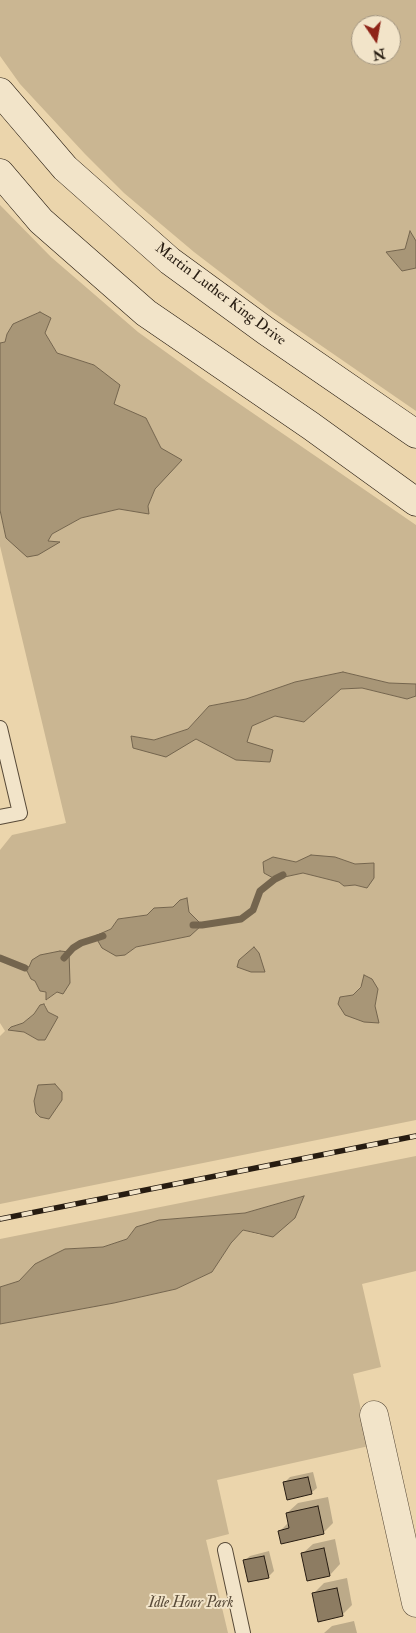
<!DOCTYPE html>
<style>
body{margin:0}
#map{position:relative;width:416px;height:1633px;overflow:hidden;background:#ebd5ac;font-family:"IM FELL Double Pica",serif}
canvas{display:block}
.north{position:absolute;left:351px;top:15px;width:50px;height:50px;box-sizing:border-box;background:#f2e4c9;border:1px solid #a1947f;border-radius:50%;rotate:168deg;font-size:14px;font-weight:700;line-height:20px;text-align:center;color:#271c11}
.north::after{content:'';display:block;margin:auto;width:18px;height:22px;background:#8f2418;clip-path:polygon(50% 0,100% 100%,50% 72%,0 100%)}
</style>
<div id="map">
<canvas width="416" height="1633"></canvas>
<div class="north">N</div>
</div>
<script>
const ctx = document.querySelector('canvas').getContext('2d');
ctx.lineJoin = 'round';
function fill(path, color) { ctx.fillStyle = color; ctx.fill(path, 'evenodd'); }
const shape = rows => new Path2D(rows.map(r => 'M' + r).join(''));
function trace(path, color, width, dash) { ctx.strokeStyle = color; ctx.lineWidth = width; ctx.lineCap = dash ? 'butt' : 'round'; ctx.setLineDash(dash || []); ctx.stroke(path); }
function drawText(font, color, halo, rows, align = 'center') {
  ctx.font = font + ' "IM FELL Double Pica",serif'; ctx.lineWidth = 4; ctx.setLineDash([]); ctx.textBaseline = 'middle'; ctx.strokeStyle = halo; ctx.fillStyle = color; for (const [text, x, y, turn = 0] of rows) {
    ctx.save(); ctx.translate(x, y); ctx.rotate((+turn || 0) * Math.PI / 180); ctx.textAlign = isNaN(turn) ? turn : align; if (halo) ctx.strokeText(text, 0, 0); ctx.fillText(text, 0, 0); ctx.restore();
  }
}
fill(shape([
 [0,0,416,0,416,241,410,231,405,249,387,252,402,271,416,268,416,411,271,311,194,252,124,193,85,154,20,84,0,56],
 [361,25,391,25,391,55,361,55],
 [0,205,51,257,138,332,206,381,416,525,416,684,389,683,343,672,295,682,246,699,209,706,188,729,154,740,132,736,133,748,196,739,236,760,270,762,247,742,252,726,275,716,304,722,341,689,362,688,407,699,416,696,416,1120,0,1204,0,1036,5,1031,0,1023,0,850,12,835,66,823,0,546,0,510,6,538,59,543,47,541,52,534,81,518,119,509,149,514,148,506,155,489,166,475,161,448,146,418,113,404,119,385,94,365,57,353,45,333,51,318,39,312,14,324,7,334,5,342,0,343],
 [273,857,296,862,335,857,355,864,374,863,367,888,355,885,344,886,340,882,303,873,275,879],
 [187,899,189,936,136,947,125,955,95,936,111,929,118,919,148,915,154,908,173,907,180,900],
 [23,965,29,967,57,992,47,1000,46,992,40,991,35,981,31,978],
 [361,986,378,989,375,1006,340,997,353,995],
 [45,1004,48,1012,58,1017,52,1026,38,1040,24,1032,11,1027,23,1023,34,1014,40,1005],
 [416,1156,416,1271,362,1284,381,1367,353,1374,369,1446,217,1480,229,1534,206,1540,228,1633,0,1633,0,1324,114,1303,176,1289,212,1272,231,1243,243,1230,260,1235,303,1196,245,1213,159,1220,136,1227,127,1239,103,1247,65,1249,35,1264,19,1281,0,1287,0,1239]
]), '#cab692');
const water = shape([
 [410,231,416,241,416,268,402,271,386,252,405,249,410,231],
 [40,312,51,318,45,333,57,353,94,365,120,385,114,404,146,418,161,448,182,460,155,489,148,506,149,514,119,509,81,518,52,534,48,541,60,542,38,555,27,557,6,538,0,510,0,343,5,342,7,334,13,324,40,312],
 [343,672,389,683,416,684,416,696,407,699,362,688,341,689,304,722,275,716,252,726,247,742,273,750,270,762,236,760,196,739,166,757,133,748,131,736,154,740,188,729,209,706,246,699,295,682,343,672],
 [311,855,335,857,355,864,374,863,374,878,367,888,355,885,344,886,339,882,303,873,275,879,264,873,263,862,273,857,296,862,311,855],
 [187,898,189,912,202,925,190,936,136,947,125,955,116,956,102,948,95,936,111,929,118,919,147,915,154,908,173,907,180,900,187,898],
 [254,947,259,953,265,972,251,972,237,967,239,960,254,947],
 [60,951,69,952,70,983,63,994,57,992,46,1000,46,992,40,991,35,981,31,979,27,971,19,967,18,964,29,967,32,960,40,955,60,951],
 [364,975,372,979,378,989,375,1006,379,1023,364,1022,345,1015,338,1004,340,997,353,995,361,987,364,975],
 [44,1004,48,1012,58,1017,45,1040,38,1040,24,1032,8,1030,11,1027,23,1023,34,1014,40,1005,44,1004],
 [55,1084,62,1092,62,1100,49,1119,40,1117,36,1113,34,1101,38,1085,55,1084],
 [304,1196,295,1218,273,1237,243,1230,231,1243,212,1272,176,1289,114,1303,0,1324,0,1287,19,1281,35,1264,65,1249,103,1247,127,1239,136,1227,159,1220,245,1213,304,1196]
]);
fill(water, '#a89677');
trace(water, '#74654e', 1);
fill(shape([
 [313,1472,317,1488,311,1493,284,1483,290,1477],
 [328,1497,333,1523,323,1533,280,1531,289,1522,287,1513,298,1503],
 [335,1539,340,1564,330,1575,302,1554,313,1544],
 [269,1551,274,1571,268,1577,244,1561,250,1556],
 [347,1578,352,1605,342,1615,314,1593,324,1583],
 [354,1621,357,1633,324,1633,332,1626]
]), '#0003');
trace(shape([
 [193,925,202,925,241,919,253,910,260,891,275,879,283,875],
 [0,958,25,968],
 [64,958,73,948,81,943,103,936]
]), '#74654e', 7);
const building = shape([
 [308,1477,312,1494,287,1500,283,1482,308,1477],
 [318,1506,324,1534,281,1544,278,1531,289,1528,286,1513,318,1506],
 [324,1548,330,1576,307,1581,301,1553,324,1548],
 [264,1556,269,1578,248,1582,243,1560,264,1556],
 [337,1588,343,1616,318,1622,312,1593,337,1588]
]);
fill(building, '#8d7c62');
trace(building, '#271c11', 1);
const service = shape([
 [0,728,20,813,0,817],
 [225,1550,243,1633]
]);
const minor = shape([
 [374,1415,416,1603]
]);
const secondary = shape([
 [0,92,65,168,170,261,266,331,416,434],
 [0,173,41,221,146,313,311,426,416,502]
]);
trace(service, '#584a38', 16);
trace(minor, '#584a38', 29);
trace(secondary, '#271c11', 29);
trace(service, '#f2e4c9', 14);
trace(minor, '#f2e4c9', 28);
trace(secondary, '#f2e4c9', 28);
const rail = shape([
 [0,1219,416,1136]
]);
trace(rail, '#271c11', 5.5);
trace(rail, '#f2e4c9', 4, [11]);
drawText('15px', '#271c11', '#f2e4c9', [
 ["Martin Luther King Drive",220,295,37]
]);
drawText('italic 15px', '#584a38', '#f2e4c9', [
 ["Idle Hour Park",191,1604]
]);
</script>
